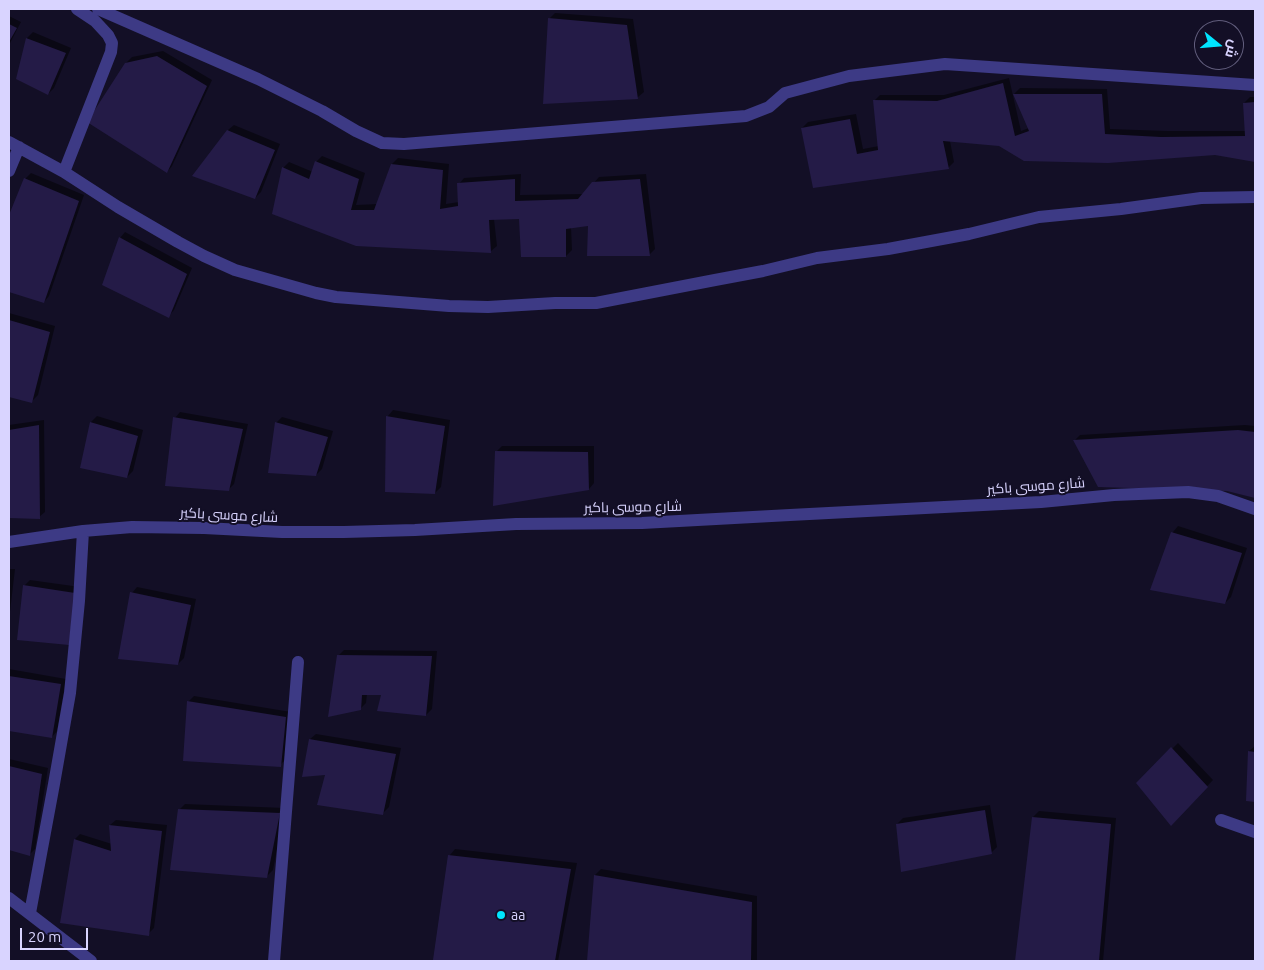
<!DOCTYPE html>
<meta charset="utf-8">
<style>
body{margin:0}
#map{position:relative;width:1264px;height:970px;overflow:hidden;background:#130f26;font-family:Ubuntu,Cairo,sans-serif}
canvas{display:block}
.frame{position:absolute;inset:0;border:10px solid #d9d4ff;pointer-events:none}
.north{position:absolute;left:1194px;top:20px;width:50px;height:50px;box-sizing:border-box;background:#130f26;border:1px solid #625e7d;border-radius:50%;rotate:107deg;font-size:14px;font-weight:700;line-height:20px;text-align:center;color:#d9d4ff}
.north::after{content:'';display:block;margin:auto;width:18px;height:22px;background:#00e5ff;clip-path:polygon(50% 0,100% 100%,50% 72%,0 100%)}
.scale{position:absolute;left:20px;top:928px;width:68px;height:22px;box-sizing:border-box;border:2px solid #d9d4ff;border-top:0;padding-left:6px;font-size:15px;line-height:18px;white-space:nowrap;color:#d9d4ff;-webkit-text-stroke:4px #130f26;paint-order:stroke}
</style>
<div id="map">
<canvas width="1264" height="970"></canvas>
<div class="frame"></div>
<div class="north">ش</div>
<div class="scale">20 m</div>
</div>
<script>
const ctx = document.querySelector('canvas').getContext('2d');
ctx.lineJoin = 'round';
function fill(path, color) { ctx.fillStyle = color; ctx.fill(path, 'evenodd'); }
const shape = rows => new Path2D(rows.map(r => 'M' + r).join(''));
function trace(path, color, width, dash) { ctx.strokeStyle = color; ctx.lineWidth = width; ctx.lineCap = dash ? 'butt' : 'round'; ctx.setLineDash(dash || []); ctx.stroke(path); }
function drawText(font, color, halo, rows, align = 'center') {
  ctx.font = font + ' Ubuntu,Cairo,sans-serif'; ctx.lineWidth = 4; ctx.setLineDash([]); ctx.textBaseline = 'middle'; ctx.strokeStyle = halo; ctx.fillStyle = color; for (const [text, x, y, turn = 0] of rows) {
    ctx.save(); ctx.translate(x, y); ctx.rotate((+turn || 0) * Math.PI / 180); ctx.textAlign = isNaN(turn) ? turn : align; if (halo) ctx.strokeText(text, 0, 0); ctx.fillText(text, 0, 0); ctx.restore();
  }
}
fill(shape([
 [555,13,633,19,644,92,638,97,545,102,549,19],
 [9,16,21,22,9,45],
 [33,32,71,48,54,88,48,94,17,79,27,38],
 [163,51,212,80,172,166,167,172,126,63,132,57],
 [1009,78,1021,131,1029,128,1014,94,1020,88,1107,89,1110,129,1167,131,1246,131,1244,103,1250,97,1255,97,1255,160,1215,153,999,145,950,141,954,162,948,168,814,187,802,128,808,122,856,114,863,149,879,146,874,101,880,95,944,95],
 [234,125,280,144,261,192,255,198,228,130],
 [322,156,365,173,356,205,378,204,392,164,398,158,449,164,446,204,459,202,459,184,464,178,521,174,520,195,584,194,599,177,646,174,655,249,649,255,589,225,571,227,572,250,566,256,520,218,494,219,497,246,491,251,356,245,283,168,289,162,313,172,316,162],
 [31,173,84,195,49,296,44,302,9,291,9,218,25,179],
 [125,232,192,268,174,310,169,316,120,238],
 [9,313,55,326,38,395,32,401,9,395],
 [393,410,450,420,441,487,435,493,387,490,388,416],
 [180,412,248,424,234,484,228,490,175,418],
 [97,416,143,430,133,471,127,477,81,467,91,422],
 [282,417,333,431,322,469,316,475,276,423],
 [44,420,45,512,39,517,9,516,9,425],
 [1245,425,1255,426,1255,497,1227,490,1075,440,1080,435],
 [502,446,594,446,594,483,589,489,496,452],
 [1178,526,1247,548,1231,597,1225,603,1152,589,1173,532],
 [9,569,15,569,9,620],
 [30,580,80,587,18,639,24,586],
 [137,587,196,599,184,658,178,664,132,593],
 [344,650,437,651,432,709,426,715,383,694,367,694,366,703,360,709,338,656],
 [9,669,66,679,57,731,52,737,9,730],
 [194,696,291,712,286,759,280,765,188,702],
 [316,734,401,748,389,807,383,813,326,774,310,739],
 [1178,743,1213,780,1171,824,1138,783],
 [1255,746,1255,801,1247,800,1249,751],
 [9,759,48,768,35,849,30,854,9,849],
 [185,804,285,808,273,870,267,876,179,810],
 [990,805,997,847,991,853,897,824,903,818],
 [1039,811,1116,818,1103,961,1016,961,1033,817],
 [116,820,167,825,154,928,148,934,75,839,80,834,112,844,110,825],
 [455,849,577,863,558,961,470,961,434,959,450,855],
 [601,869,757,896,757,961,588,961,595,875]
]), '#0007');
fill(shape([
 [548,18,627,25,638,99,543,104],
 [9,24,17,28,9,42],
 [26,38,66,53,48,95,16,79],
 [157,56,207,86,167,173,87,122,125,63],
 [1003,83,1015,136,1029,131,1013,94,1102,94,1105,134,1161,137,1245,136,1243,103,1255,102,1255,162,1215,155,1108,163,1024,161,999,146,943,141,949,169,813,188,801,128,850,119,857,154,878,150,873,100,937,101],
 [227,130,275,150,255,199,192,176],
 [315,161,359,179,351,210,374,210,391,164,443,170,440,209,458,206,457,183,515,179,515,201,578,199,592,182,640,179,650,256,587,256,588,226,566,229,566,257,521,257,519,219,489,220,491,253,356,246,272,214,282,167,309,179],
 [24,178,79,201,44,303,9,292,9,215],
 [119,237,187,274,169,318,102,285],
 [9,320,50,332,32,403,9,397],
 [386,416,445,426,435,494,385,492],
 [173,417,243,429,229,491,165,486],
 [90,422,138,436,127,478,80,468],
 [275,422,328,437,316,476,268,473],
 [39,425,40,519,9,518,9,430],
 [1238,430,1255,432,1255,498,1227,491,1098,487,1073,440],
 [495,451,588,452,589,490,493,506],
 [1171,532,1242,553,1225,604,1150,590],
 [23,585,75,593,69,645,17,640],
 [130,592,191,605,178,665,118,659],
 [337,655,432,656,426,716,377,711,381,695,362,695,361,710,328,717],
 [9,676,61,684,52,738,9,731],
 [187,701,286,717,281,767,183,761],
 [309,739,396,754,383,815,317,805,325,775,302,777],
 [1171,747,1208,787,1171,826,1136,783],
 [1248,751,1255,752,1255,802,1246,801],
 [9,766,42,774,30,856,9,850],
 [178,809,280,813,267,878,170,870],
 [985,810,992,854,901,872,896,824],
 [1032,817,1111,824,1099,961,1015,961],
 [109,825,162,831,149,936,60,923,74,839,111,851],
 [448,855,571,869,555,961,450,961,433,960],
 [594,875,752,902,751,961,587,961]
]), '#241b47');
trace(shape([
 [98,9,258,79,322,111,356,131,382,143,404,144,746,116,769,107,785,93,849,76,945,64,1255,85],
 [9,142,64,172,118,207,178,242,204,256,235,270,316,293,336,297,449,306,488,307,555,303,596,303,715,280,763,271,817,258,888,249,969,234,1039,217,1121,209,1201,198,1255,197],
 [9,171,19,147],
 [64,172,111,52,112,43,108,35,95,21,77,9],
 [9,542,83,531,132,527,204,528,282,532,344,532,415,530,516,524,642,523,790,515,1041,502,1114,495,1188,492,1218,496,1255,509],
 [1221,820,1255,832],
 [9,898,91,961],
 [30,913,54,784,70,693,79,601,83,531],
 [274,961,298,662]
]), '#3d3a85', 12);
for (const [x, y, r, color] of [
 [501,915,5,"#00e5ff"]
]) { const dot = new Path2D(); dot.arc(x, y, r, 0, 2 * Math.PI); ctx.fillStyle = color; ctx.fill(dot); trace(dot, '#130f26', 2); }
drawText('14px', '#d9d4ff', '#130f26', [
 ["شارع موسى باكير",1036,486,-4],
 ["شارع موسى باكير",633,507,-1],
 ["شارع موسى باكير",229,515,3]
]);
drawText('14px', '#d9d4ff', '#130f26', [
 ["aa",511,915]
], 'left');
</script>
